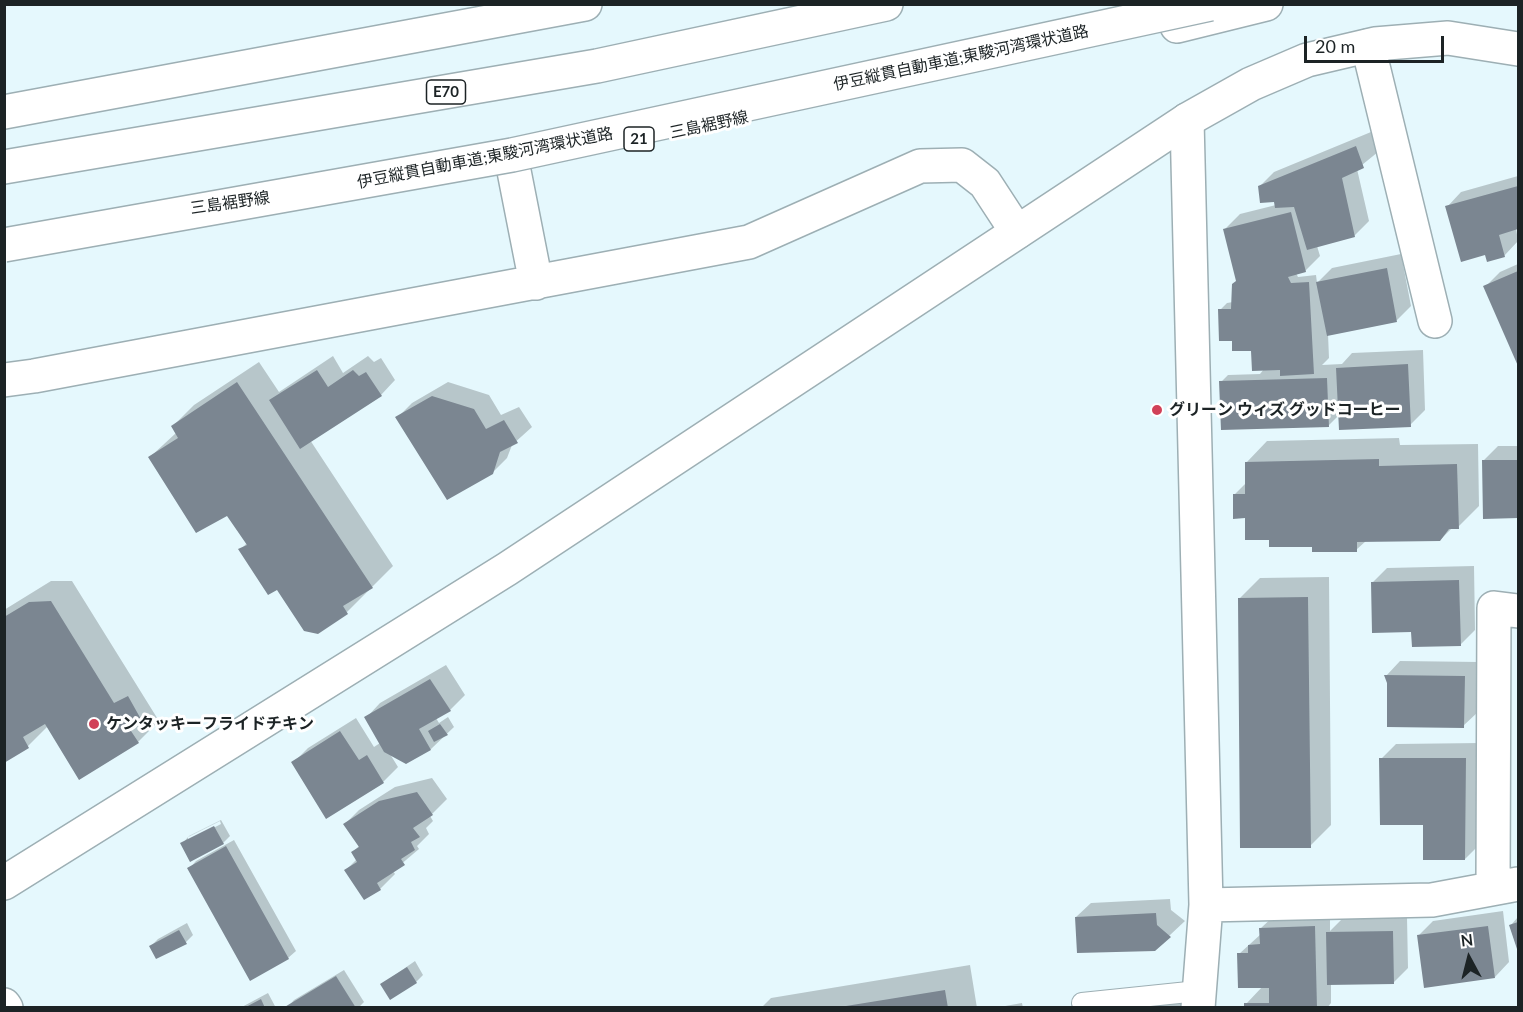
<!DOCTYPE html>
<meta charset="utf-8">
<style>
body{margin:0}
#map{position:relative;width:1523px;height:1012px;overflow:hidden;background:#e5f8fd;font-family:Lato,sans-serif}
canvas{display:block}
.frame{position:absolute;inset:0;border:6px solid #1c2325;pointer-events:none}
.north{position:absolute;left:1439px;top:928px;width:60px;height:60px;-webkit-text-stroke:4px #fff;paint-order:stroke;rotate:353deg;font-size:16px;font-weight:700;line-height:24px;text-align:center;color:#1c2325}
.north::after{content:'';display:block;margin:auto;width:21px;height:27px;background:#1c2325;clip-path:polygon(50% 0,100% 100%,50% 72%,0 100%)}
.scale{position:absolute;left:1304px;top:36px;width:140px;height:27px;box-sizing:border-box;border:3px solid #1c2325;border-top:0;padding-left:8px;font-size:18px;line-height:21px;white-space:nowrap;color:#1c2325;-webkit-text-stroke:4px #fff;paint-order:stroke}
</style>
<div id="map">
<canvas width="1523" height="1012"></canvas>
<div class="frame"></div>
<div class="north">N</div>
<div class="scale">20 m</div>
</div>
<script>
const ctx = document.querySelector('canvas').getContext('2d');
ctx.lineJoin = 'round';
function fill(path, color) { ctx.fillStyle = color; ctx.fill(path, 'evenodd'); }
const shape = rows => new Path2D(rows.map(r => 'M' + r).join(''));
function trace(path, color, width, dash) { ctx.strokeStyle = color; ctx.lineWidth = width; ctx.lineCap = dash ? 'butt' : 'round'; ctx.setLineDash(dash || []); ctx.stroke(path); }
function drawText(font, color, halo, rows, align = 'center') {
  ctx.font = font + ' Lato,"Noto Sans JP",sans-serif'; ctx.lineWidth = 6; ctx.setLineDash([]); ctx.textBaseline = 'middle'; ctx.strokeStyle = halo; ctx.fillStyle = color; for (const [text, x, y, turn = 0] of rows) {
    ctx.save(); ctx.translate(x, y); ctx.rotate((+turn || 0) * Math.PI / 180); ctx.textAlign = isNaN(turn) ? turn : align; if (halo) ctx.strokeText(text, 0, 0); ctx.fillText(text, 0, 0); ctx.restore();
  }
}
fill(shape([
 [1371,132,1378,152,1357,169,1369,221,1354,236,1317,246,1320,256,1305,271,1296,273,1298,277,1316,275,1317,283,1332,268,1401,254,1411,306,1397,320,1328,334,1329,358,1322,365,1342,364,1352,353,1423,350,1425,410,1410,425,1340,414,1328,426,1221,382,1228,375,1260,374,1264,369,1252,349,1233,337,1220,310,1227,303,1233,302,1237,281,1225,229,1240,214,1276,205,1275,201,1259,187,1274,172],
 [1518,176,1518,228,1516,228,1518,241,1504,256,1486,253,1447,207,1461,192],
 [1518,264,1518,362,1485,287,1500,272],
 [333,356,343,373,368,356,374,362,381,358,395,380,381,395,310,440,393,566,347,612,278,588,240,550,247,543,228,514,150,457,176,433,173,426,194,405,259,362,279,392],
 [448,382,489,395,501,415,519,407,532,427,512,445,507,458,492,473,397,418,412,403],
 [1399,438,1400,445,1478,444,1479,506,1458,527,1452,528,1440,540,1366,541,1356,550,1270,538,1247,517,1234,495,1247,482,1246,463,1267,441],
 [1498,446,1518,446,1518,516,1484,517,1483,461],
 [1474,566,1475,630,1460,645,1412,630,1372,583,1387,568],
 [1329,577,1331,825,1310,846,1239,599,1260,578],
 [51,581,72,581,159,721,138,742,48,726,28,746,4,761,4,610],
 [1400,661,1479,662,1478,712,1463,726,1388,682,1386,676],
 [446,665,465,695,450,710,436,718,439,723,448,717,454,727,431,749,406,762,390,754,398,767,383,782,293,763,308,748,356,718,374,747,380,743,366,718,380,703],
 [1480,743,1480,844,1465,859,1425,823,1381,759,1396,744],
 [432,778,447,799,430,816,433,821,426,828,429,834,417,846,419,849,393,871,395,874,380,889,346,870,357,859,353,852,359,846,345,824,359,810,395,787],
 [221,820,230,836,223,843,182,844,189,836],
 [220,821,221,824,188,841,188,837],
 [234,840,296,951,288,958,189,869,196,861],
 [1170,899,1171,910,1185,921,1155,949,1076,917,1091,903],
 [1503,911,1509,962,1495,977,1418,936,1433,921],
 [1330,912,1330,931,1343,918,1407,917,1408,968,1393,983,1331,984,1331,1003,1327,1008,1246,1008,1246,1004,1263,986,1239,954,1261,934,1261,928,1276,914],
 [1518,917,1518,949,1511,925],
 [187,923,193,935,186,942,157,957,151,946,158,939],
 [415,961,423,975,416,982,382,984],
 [970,965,977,1008,761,1008,771,998],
 [344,970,364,1002,358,1008,287,1008,294,1000],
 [268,993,276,1008,240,1008],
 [1182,1001,1182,1008,1096,1008],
 [1022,1003,1023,1008,994,1008]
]), '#0003');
fill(shape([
 [1356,146,1364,168,1342,178,1355,237,1307,250,1294,207,1275,208,1274,202,1260,203,1258,186],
 [1518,186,1518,229,1499,235,1505,257,1487,262,1485,255,1461,262,1445,206],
 [1291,212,1306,272,1288,277,1291,283,1309,282,1314,374,1280,376,1280,370,1252,371,1251,351,1232,351,1232,341,1219,341,1218,309,1231,309,1232,284,1236,281,1223,229],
 [1387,268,1397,322,1327,336,1316,282],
 [1518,271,1518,366,1483,286],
 [1408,364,1411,427,1339,430,1336,368],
 [317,370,328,387,353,370,359,376,366,372,382,396,300,449,269,400],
 [1327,378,1329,427,1221,430,1219,381],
 [237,382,373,588,343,606,348,614,318,634,304,631,277,590,268,595,238,549,247,545,227,516,196,533,148,457,178,438,171,426],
 [432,396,474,409,486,429,504,420,518,443,500,452,493,474,447,500,395,417],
 [1379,459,1379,466,1457,464,1459,529,1449,529,1440,541,1357,542,1357,552,1312,552,1312,547,1269,547,1269,540,1245,540,1245,518,1233,519,1233,494,1245,494,1245,462],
 [1482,460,1518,460,1518,518,1483,519],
 [1459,580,1461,646,1412,647,1411,632,1372,633,1371,582],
 [1308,597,1311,848,1240,848,1238,598],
 [51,601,114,703,128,696,142,721,129,728,139,743,79,780,45,724,23,737,29,748,4,763,4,617,29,602],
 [1384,675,1465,676,1464,728,1387,727,1387,683],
 [430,679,451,711,419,729,431,750,406,764,384,752,364,717],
 [440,724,448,735,434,742,428,731],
 [340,731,359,760,367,755,384,783,326,819,291,762],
 [1379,758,1466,758,1465,860,1423,860,1423,825,1380,825],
 [417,792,433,815,413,828,420,837,411,842,415,850,401,859,405,865,377,883,381,890,364,900,344,870,357,862,351,852,359,847,343,824,379,801],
 [214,826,224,844,190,862,180,843],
 [226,846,289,959,250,981,187,868],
 [1156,913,1157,925,1171,937,1155,951,1077,953,1075,917],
 [1518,922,1518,952,1509,925],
 [1315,926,1317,1008,1244,1008,1244,1003,1269,1003,1269,988,1238,988,1237,953,1248,953,1248,945,1260,944,1259,928],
 [1488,926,1495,978,1424,988,1417,935],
 [179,930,187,944,156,959,149,946],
 [1393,931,1394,984,1327,985,1326,932],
 [407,967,417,983,390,1000,380,984],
 [336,976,356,1008,283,1008],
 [945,990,948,1008,846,1008,846,1006],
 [261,999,265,1008,244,1008]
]), '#7b8691');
const lane = shape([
 [1082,1003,1198,991]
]);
const street = shape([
 [1368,46,1435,321],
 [1187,120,1206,905,1198,1008],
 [513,166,536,283],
 [4,380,34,376,749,242,920,166,962,165,985,183,1017,232],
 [1493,887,1494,608,1518,611],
 [1206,905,1432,900,1518,884]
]);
const secondary = shape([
 [4,883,507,569,1187,120,1251,84,1307,60,1375,44,1448,38,1518,49]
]);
const primary = shape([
 [1177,26,1266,4],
 [4,112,585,4],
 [4,1005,6,1008]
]);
const highway = shape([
 [4,167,597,66,886,4]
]);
trace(lane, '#9dafb4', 22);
trace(street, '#9dafb4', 36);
trace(secondary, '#9dafb4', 36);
trace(primary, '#9dafb4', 36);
trace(highway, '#9dafb4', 36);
trace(lane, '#fff', 20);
trace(street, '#fff', 33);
trace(secondary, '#fff', 33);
trace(primary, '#fff', 33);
trace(highway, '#fff', 33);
const highwayBridge = shape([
 [4,245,512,155,1210,4]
]);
trace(highwayBridge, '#9dafb4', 36, []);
trace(highwayBridge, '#fff', 33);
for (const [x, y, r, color] of [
 [1157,410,6,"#d14158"],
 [94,724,6,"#d14158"]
]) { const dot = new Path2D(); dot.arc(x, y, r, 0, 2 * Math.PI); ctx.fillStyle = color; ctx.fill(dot); trace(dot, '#fff', 2); }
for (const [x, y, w] of [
 [446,92,39],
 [639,139,30]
]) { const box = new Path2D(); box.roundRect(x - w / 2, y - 12, w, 24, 4.5); ctx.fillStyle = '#fff'; ctx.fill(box); trace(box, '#1c2325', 1.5); }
drawText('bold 15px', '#1c2325', null, [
 ["E70",446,92],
 ["21",639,139]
]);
drawText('16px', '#1c2325', '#fff', [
 ["伊豆縦貫自動車道;東駿河湾環状道路",961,58,-12],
 ["三島裾野線",709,125,-12],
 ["伊豆縦貫自動車道;東駿河湾環状道路",485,158,-11],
 ["三島裾野線",230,203,-8]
]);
drawText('bold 16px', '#1c2325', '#fff', [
 ["グリーン ウィズ グッドコーヒー",1169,410],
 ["ケンタッキーフライドチキン",106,724]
], 'left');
</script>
